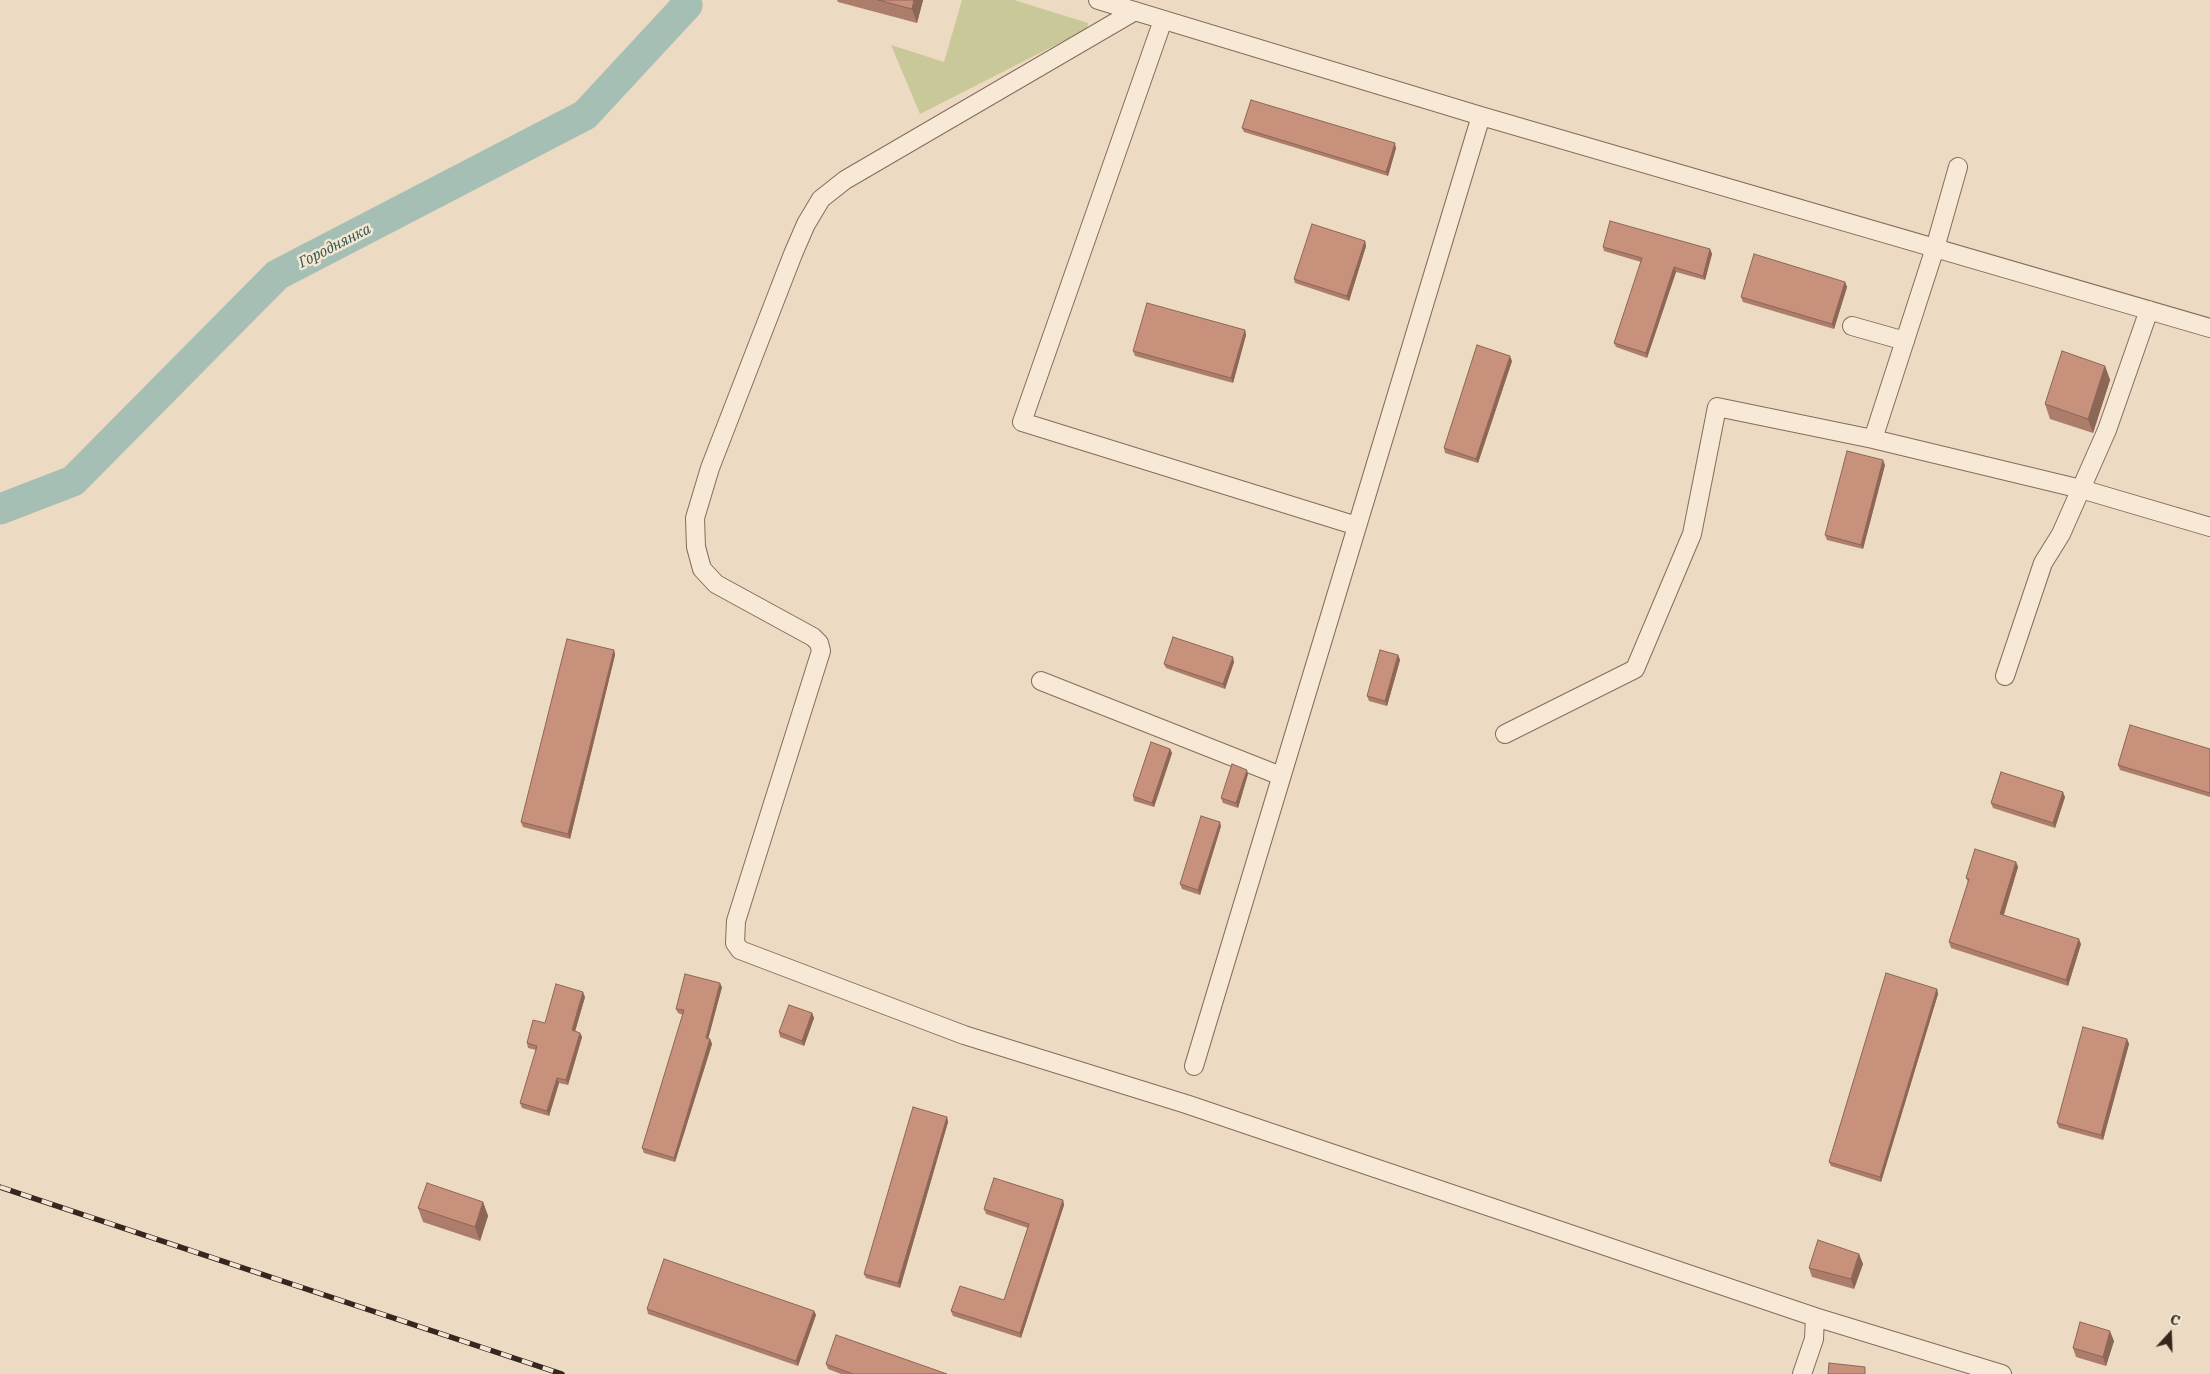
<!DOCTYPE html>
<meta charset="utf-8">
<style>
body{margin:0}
#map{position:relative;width:2210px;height:1374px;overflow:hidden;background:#ecdac3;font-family:"IBM Plex Serif",serif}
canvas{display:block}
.north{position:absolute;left:2145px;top:1309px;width:50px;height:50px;-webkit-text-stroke:4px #f3e6d2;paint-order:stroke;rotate:20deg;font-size:14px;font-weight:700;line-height:20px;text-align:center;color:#36261e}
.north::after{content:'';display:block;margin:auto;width:18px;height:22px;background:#36261e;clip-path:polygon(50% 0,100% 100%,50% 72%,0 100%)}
</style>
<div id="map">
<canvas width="2210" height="1374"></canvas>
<div class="north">С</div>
</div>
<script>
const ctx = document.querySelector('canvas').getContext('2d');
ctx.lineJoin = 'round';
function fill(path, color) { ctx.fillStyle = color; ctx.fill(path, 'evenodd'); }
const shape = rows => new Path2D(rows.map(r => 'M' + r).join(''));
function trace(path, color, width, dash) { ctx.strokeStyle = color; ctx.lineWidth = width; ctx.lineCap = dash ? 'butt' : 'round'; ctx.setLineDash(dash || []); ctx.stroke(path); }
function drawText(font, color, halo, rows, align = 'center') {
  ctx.font = font + ' "IBM Plex Serif",serif'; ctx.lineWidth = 5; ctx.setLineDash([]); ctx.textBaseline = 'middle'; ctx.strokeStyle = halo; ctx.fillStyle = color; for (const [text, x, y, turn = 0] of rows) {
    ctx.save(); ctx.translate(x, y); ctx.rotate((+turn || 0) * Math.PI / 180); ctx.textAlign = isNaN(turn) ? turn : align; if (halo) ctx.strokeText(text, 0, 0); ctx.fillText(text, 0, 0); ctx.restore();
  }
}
fill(shape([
 [962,0,1014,0,1088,23,1087,29,920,114,891,45,944,62]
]), '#c9c898');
trace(shape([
 [0,509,73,481,277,275,585,115,687,5]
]), '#a5bfb4', 31);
const minor = shape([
 [1098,0,1481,116,2210,328],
 [1135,11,845,180,821,199,806,224,793,254,710,468,695,518,696,547,702,569,716,584,813,637,819,643,821,651,736,921,735,943,740,950,964,1035,1186,1104,1815,1317,2002,1374],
 [1163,20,1022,422,1357,526],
 [1852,326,1905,341],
 [1873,439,2081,489,2210,527],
 [2005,676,2043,563,2061,534,2107,430,2149,310],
 [1041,681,1281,776],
 [1505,734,1635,669,1692,534,1717,407,1873,439,1935,248,1958,167],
 [1194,1066,1481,116],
 [1802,1374,1814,1339,1815,1317]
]);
trace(minor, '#856c5b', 20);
trace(minor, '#f7e9d6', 18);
const rail = shape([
 [0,1187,562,1374]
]);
trace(rail, '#36261e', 5.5);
trace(rail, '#f3e6d2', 4, [11]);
fill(shape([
 [837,0,923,0,917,23,838,2],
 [1242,128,1396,148,1388,176,1244,132],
 [1365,241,1366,246,1349,301,1295,283,1294,279],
 [1603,247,1710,249,1712,254,1705,280,1676,272,1647,358,1616,347,1614,343,1641,262,1604,251],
 [1845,282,1847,287,1834,329,1743,302,1741,297],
 [1245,330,1246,335,1233,383,1135,356,1133,351],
 [1512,361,1478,463,1445,453,1444,448],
 [2105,366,2110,380,2093,433,2050,419,2045,404],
 [1885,465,1863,549,1827,540,1825,535],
 [614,650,615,655,570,839,523,827,521,822],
 [1398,655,1400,660,1387,706,1369,701,1367,696],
 [1234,662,1225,689,1166,668,1164,664],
 [1170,749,1172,753,1154,807,1134,801,1133,796],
 [2210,749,2210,797,2120,770,2118,765],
 [1248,774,1238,808,1223,803,1221,798],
 [2065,797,2055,828,1993,808,1991,803],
 [1221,826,1200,895,1182,889,1180,884],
 [2016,862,2018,867,2004,915,2081,944,2068,986,1951,948,1949,942,1968,882,1966,878],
 [722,987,708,1039,710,1039,712,1044,675,1162,644,1153,642,1148,683,1015,678,1013,676,1009],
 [1937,989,1938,994,1881,1182,1831,1166,1829,1162],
 [585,997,575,1031,580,1033,582,1037,568,1085,559,1083,549,1116,522,1108,520,1103,536,1050,528,1048,527,1043,545,1023],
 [812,1013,814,1018,804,1046,780,1037,779,1032],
 [2127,1039,2129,1044,2103,1140,2059,1128,2057,1123],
 [947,1117,948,1122,900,1288,866,1278,864,1274],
 [1063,1200,1064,1205,1021,1338,953,1316,951,1311,1004,1300,1028,1228,986,1214,984,1209],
 [483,1202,488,1216,480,1241,423,1222,418,1208],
 [1859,1254,1863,1264,1854,1289,1812,1277,1809,1268],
 [647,1309,814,1311,816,1315,798,1366,648,1314],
 [2114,1341,2106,1366,2076,1357,2073,1348],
 [826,1364,947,1374,841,1374,828,1369]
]), '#ac7d6a');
fill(shape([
 [914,0,923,0,917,23,912,9],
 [1395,143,1396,148,1388,176,1386,172],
 [1365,241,1366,246,1349,301,1347,296],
 [1710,249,1712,254,1705,280,1703,276],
 [1674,267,1676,272,1647,358,1646,353],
 [1845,282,1847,287,1834,329,1832,324],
 [1245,330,1246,335,1233,383,1231,378],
 [1510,356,1512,361,1478,463,1476,459],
 [2105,366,2110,380,2093,433,2088,419],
 [1883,460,1885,465,1863,549,1861,545],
 [614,650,615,655,570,839,568,834],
 [1398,655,1400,660,1387,706,1385,701],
 [1233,657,1234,662,1225,689,1223,684],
 [1170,749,1172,753,1154,807,1152,803],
 [1247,770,1248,774,1238,808,1236,803],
 [2063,792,2065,797,2055,828,2053,823],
 [1220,822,1221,826,1200,895,1198,890],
 [2016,862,2018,867,2002,919,2000,914],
 [2079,939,2081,944,2068,986,2066,980],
 [720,983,722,987,707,1043,706,1038],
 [1937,989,1938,994,1881,1182,1880,1177],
 [583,992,585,997,574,1035,572,1030],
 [812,1013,814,1018,804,1046,802,1041],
 [580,1033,582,1037,568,1085,566,1080],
 [710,1039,712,1044,675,1162,674,1158],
 [2127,1039,2129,1044,2103,1140,2101,1135],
 [557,1078,559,1083,549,1116,547,1111],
 [947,1117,948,1122,900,1288,898,1283],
 [1063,1200,1064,1205,1021,1338,1020,1333],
 [483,1202,488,1216,480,1241,475,1227],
 [1859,1254,1863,1264,1854,1289,1851,1279],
 [814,1311,816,1315,798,1366,796,1361],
 [2110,1331,2114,1341,2106,1366,2103,1357]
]), '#8c6656');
const building = shape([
 [878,0,914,0,912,9,878,0],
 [1251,100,1395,143,1386,172,1242,128,1251,100],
 [1610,221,1710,249,1703,276,1674,267,1646,353,1614,343,1642,258,1603,247,1610,221],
 [1312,224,1365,241,1347,296,1294,279,1312,224],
 [1754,254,1845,282,1832,324,1741,297,1754,254],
 [1147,303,1245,330,1231,378,1133,351,1147,303],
 [1477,345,1510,356,1476,459,1444,448,1477,345],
 [2062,351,2105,366,2088,419,2045,404,2062,351],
 [1847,451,1883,460,1861,545,1825,535,1847,451],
 [1173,637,1233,657,1223,684,1164,664,1173,637],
 [567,639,614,650,568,834,521,822,567,639],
 [1380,650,1398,655,1385,701,1367,696,1380,650],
 [2130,725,2210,749,2210,793,2118,765,2130,725],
 [1151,742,1170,749,1152,803,1133,796,1151,742],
 [1232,764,1247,770,1236,803,1221,798,1232,764],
 [2001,772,2063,792,2053,823,1991,803,2001,772],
 [1201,816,1220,822,1198,890,1180,884,1201,816],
 [1975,849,2016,862,2000,914,2079,939,2066,980,1949,942,1969,879,1966,878,1975,849],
 [1886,973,1937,989,1880,1177,1829,1162,1886,973],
 [685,974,720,983,706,1038,710,1039,674,1158,642,1148,684,1010,676,1009,685,974],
 [556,984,583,992,572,1030,580,1033,566,1080,557,1078,547,1111,520,1103,537,1046,527,1043,533,1020,545,1023,556,984],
 [789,1005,812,1013,802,1041,779,1032,789,1005],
 [2083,1027,2127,1039,2101,1135,2057,1123,2083,1027],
 [913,1107,947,1117,898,1283,864,1274,913,1107],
 [994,1178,1063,1200,1020,1333,951,1311,960,1286,1004,1300,1029,1224,984,1209,994,1178],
 [427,1183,483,1202,475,1227,418,1208,427,1183],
 [1818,1240,1859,1254,1851,1279,1809,1268,1818,1240],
 [664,1259,814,1311,796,1361,647,1309,664,1259],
 [2080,1322,2110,1331,2103,1357,2073,1348,2080,1322],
 [836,1335,947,1374,853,1374,826,1364,836,1335],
 [1829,1363,1865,1367,1865,1374,1828,1374,1829,1363]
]);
fill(building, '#c8917b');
trace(building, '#8c6656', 1);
drawText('italic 15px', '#2e554d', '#f3e6d2', [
 ["Городнянка",335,246,-27]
]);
</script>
